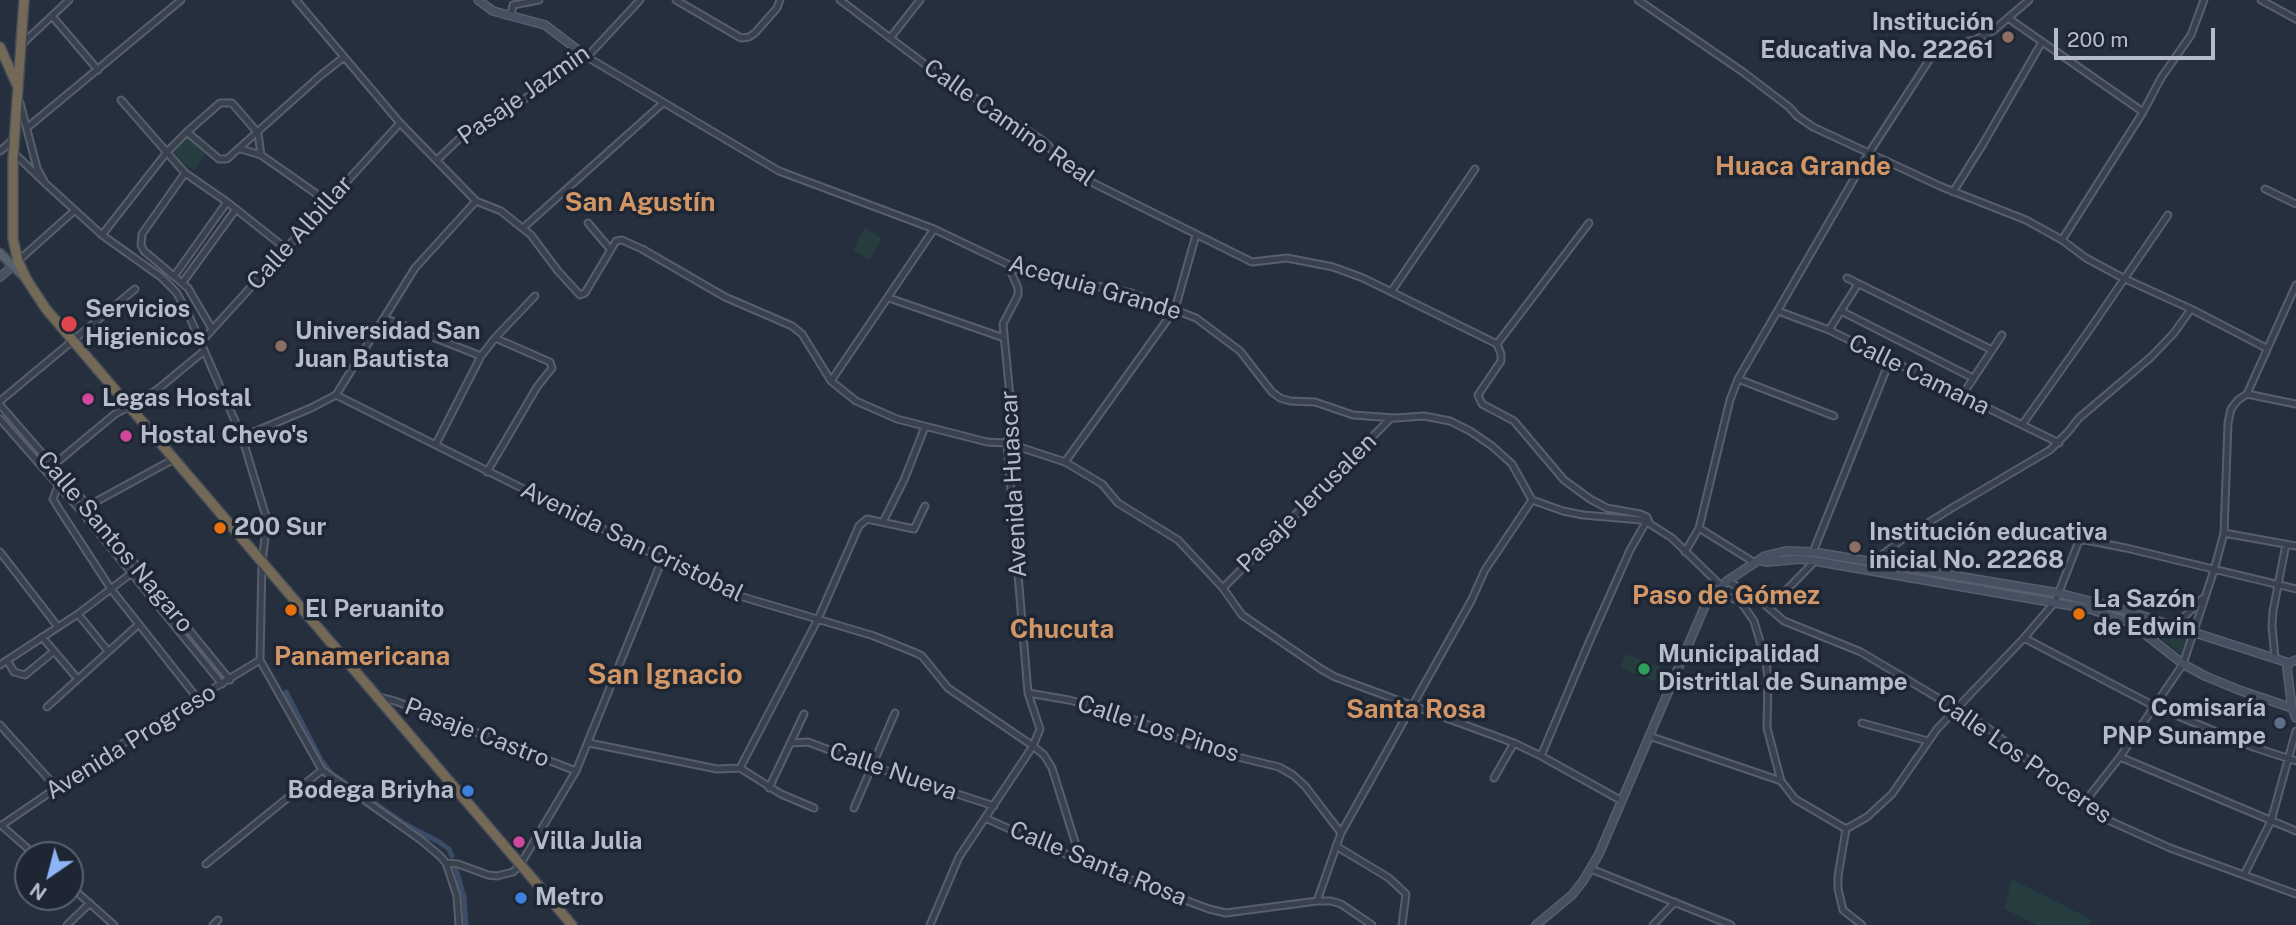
<!DOCTYPE html>
<meta charset="utf-8">
<style>
body{margin:0}
#map{position:relative;width:2296px;height:925px;overflow:hidden;background:#252f3e;font-family:"Public Sans",sans-serif}
canvas{display:block}
.north{position:absolute;left:14px;top:841px;width:70px;height:70px;box-sizing:border-box;background:#1e2633;border:2px solid #5a626f;border-radius:50%;rotate:215deg;font-size:19px;font-weight:700;line-height:28px;text-align:center;color:#b5bcc9}
.north::after{content:'';display:block;margin:auto;width:24px;height:32px;background:#8db5f5;clip-path:polygon(50% 0,100% 100%,50% 72%,0 100%)}
.scale{position:absolute;left:2054px;top:28px;width:161px;height:32px;box-sizing:border-box;border:4px solid #b5bcc9;border-top:0;padding-left:9px;font-size:21px;line-height:24px;white-space:nowrap;color:#b5bcc9;-webkit-text-stroke:5px #1e2633;paint-order:stroke}
</style>
<div id="map">
<canvas width="2296" height="925"></canvas>
<div class="north">N</div>
<div class="scale">200 m</div>
</div>
<script>
const ctx = document.querySelector('canvas').getContext('2d');
ctx.lineJoin = 'round';
function fill(path, color) { ctx.fillStyle = color; ctx.fill(path, 'evenodd'); }
const shape = rows => new Path2D(rows.map(r => 'M' + r).join(''));
function trace(path, color, width, dash) { ctx.strokeStyle = color; ctx.lineWidth = width; ctx.lineCap = dash ? 'butt' : 'round'; ctx.setLineDash(dash || []); ctx.stroke(path); }
function drawText(font, color, halo, rows, align = 'center') {
  ctx.font = font + ' "Public Sans",sans-serif'; ctx.lineWidth = 7; ctx.setLineDash([]); ctx.textBaseline = 'middle'; ctx.strokeStyle = halo; ctx.fillStyle = color; for (const [text, x, y, turn = 0] of rows) {
    ctx.save(); ctx.translate(x, y); ctx.rotate((+turn || 0) * Math.PI / 180); ctx.textAlign = isNaN(turn) ? turn : align; if (halo) ctx.strokeText(text, 0, 0); ctx.fillText(text, 0, 0); ctx.restore();
  }
}
fill(shape([
 [185,135,207,152,194,170,184,164,172,150],
 [865,227,882,239,870,260,853,250],
 [2136,618,2188,635,2183,656],
 [1626,654,1668,670,1662,684,1620,668],
 [2012,879,2092,920,2089,925,2037,925,2004,909]
]), '#273c3f');
trace(shape([
 [286,692,321,760,331,773,405,824,439,842,449,849,452,856],
 [456,869,464,897,466,925]
]), '#3b4c66', 5);
const street = shape([
 [296,0,400,123,476,201,501,211,531,235,558,271,580,295,585,293,616,241,622,240,642,249,725,297,792,326,802,334,831,381,856,401,897,419,987,442,1007,443,1065,462,1102,484,1118,503,1178,540,1223,588,1242,615,1321,669,1335,677,1514,743,1541,756,1622,801],
 [676,0,741,38,749,37,755,33,777,8,780,0],
 [840,0,959,90,990,106,1042,140,1049,146,1061,166,1073,173,1252,262,1287,258,1333,267,1363,278,1497,344],
 [1638,0,1743,72,1789,107,1797,116,1813,127,1942,187,2026,220,2062,240,2086,258,2123,278,2191,309,2266,348],
 [2261,0,2296,19],
 [511,15,513,5,539,0],
 [52,16,98,70],
 [2008,18,2143,112],
 [891,37,920,0],
 [21,45,69,0],
 [587,57,779,171,934,229,1022,271,1131,293,1196,318,1240,351,1272,392,1280,398,1290,401,1315,402,1353,415,1395,418,1424,416,1450,421,1470,431,1492,446,1512,464,1532,500,1563,511,1583,515,1641,520,1650,524,1672,538,1721,586],
 [121,100,185,173,227,202,285,248],
 [20,103,37,168,45,183,102,235,161,277,176,292,187,311,242,437,267,520,262,563,260,660,322,770,421,840,440,856,446,863,457,896,459,925],
 [28,127,181,0],
 [187,132,219,159,227,159,320,76,344,57],
 [241,149,261,155,328,202],
 [0,151,14,139],
 [13,152,43,181],
 [437,160,460,138,502,114,587,57,640,0],
 [185,173,142,234,141,245,144,251,188,288,212,329],
 [2265,189,2296,204],
 [1953,192,1983,144,2042,42],
 [588,223,610,249],
 [523,228,663,103],
 [102,235,167,152,187,132,220,103,232,103,258,133,261,155],
 [2062,240,2143,112,2161,78,2191,35,2204,0],
 [18,261,74,211],
 [1008,265,1018,288,1018,295,1003,324,1011,407,1010,427,1007,443,1028,693,1040,729,1033,746,1044,755,1052,768,1081,861],
 [175,275,227,202],
 [1847,278,1992,350],
 [183,282,236,209],
 [1391,292,1475,169],
 [889,298,1004,338],
 [1778,311,1829,330,2059,443],
 [1841,311,1973,378],
 [384,318,481,356],
 [1829,330,1858,284],
 [200,343,400,123],
 [1497,344,1501,354,1501,361,1478,395,1482,404,1514,421,1564,480,1590,499,1607,508,1640,514,1647,517,1650,524],
 [1497,344,1589,223],
 [1738,379,1834,416],
 [831,381,934,229],
 [1967,388,2002,335],
 [2247,394,2296,404],
 [336,395,733,594,874,636,916,653,922,656,948,688,1033,746,959,857,930,925],
 [0,401,135,289],
 [0,405,88,506,230,680],
 [0,419,80,510,222,684],
 [2022,425,2090,329,2168,215],
 [242,437,311,408,336,395,415,268,476,201],
 [436,444,481,356,495,338,535,296],
 [1065,462,1175,309,1196,235],
 [50,468,115,414,138,402,158,389,204,351],
 [487,472,537,387,552,368,550,362,495,338],
 [58,486,53,499,61,512,111,589,198,699],
 [88,506,174,459],
 [883,522,904,480,925,427],
 [1699,528,1755,563],
 [2224,533,2296,546],
 [0,552,58,627],
 [1685,552,1699,528,1730,400,1738,379,1869,153,1935,51,1941,47,1975,40,1994,30,2029,0],
 [1813,552,1890,360],
 [1872,562,1907,536,1952,508,2050,450,2068,432,2079,418,2151,357,2174,333,2191,309],
 [1727,581,1756,597,1784,621,1861,652,1988,728,2083,804,2110,821,2170,848,2296,894],
 [1223,588,1391,418],
 [1715,592,1740,601,1754,621,1766,662,1768,678,1767,728,1781,781,1795,799,1846,829,1867,817,1892,794,1937,729,2024,638,2055,602,2079,541,2085,540,2126,548,2296,589],
 [1769,608,1815,561],
 [78,614,108,651],
 [2175,626,2202,599],
 [42,637,77,678],
 [2024,638,2154,706,2253,747,2296,761],
 [2275,658,2272,626,2273,611,2286,544],
 [7,660,14,672,25,675,53,652],
 [0,665,78,614,133,572],
 [1028,693,1069,700,1107,710,1151,726,1196,747,1279,767,1293,775,1305,786,1341,833],
 [380,697,395,701,576,771],
 [47,707,139,624],
 [1862,723,1928,741],
 [0,725,56,787],
 [1649,736,1781,781],
 [589,743,717,769,740,768,781,794,814,808],
 [792,743,808,742,872,766,994,806],
 [1541,756,1590,640,1630,550,1646,522],
 [2120,757,2296,831],
 [740,768,818,619,859,526,867,519,914,529,925,506],
 [1494,778,1514,743],
 [769,788,804,714],
 [2083,804,2120,757,2183,664,2214,570,2224,533,2228,423,2231,409,2238,400,2247,394,2296,285],
 [854,808,895,713],
 [985,818,1081,861,1209,909,1226,913,1317,901,1331,901,1341,904,1372,925],
 [1,825,35,855],
 [2,825,109,752,260,660],
 [1846,829,1838,876,1838,889,1843,910,1862,925],
 [1336,846,1389,878,1406,894,1402,925],
 [446,863,458,864,488,875,497,876,513,872,520,865,576,771,662,560],
 [206,864,322,770],
 [1591,869,1731,925],
 [2244,875,2271,821,2296,731],
 [70,886,114,925],
 [1317,901,1341,833,1471,601,1485,570,1532,500],
 [67,925,90,903],
 [213,925,218,920],
 [1653,925,1675,902]
]);
const secondary = shape([
 [478,0,493,11,545,25,587,57],
 [0,277,15,264],
 [1759,560,1766,562,1800,559,1815,561,2090,609,2131,623,2183,664,2205,676,2239,690,2292,708],
 [2296,660,2289,663,2287,668,2292,708,2296,718],
 [1536,925,1572,895,1583,881,1599,854,1707,601,1727,581,1765,556,1786,551,1813,552,2058,593,2121,609,2289,663]
]);
const primary = shape([
 [0,253,25,278]
]);
const highway = shape([
 [24,0,13,159,13,239,18,261,27,280,46,309,572,925],
 [0,47,17,85]
]);
trace(street, '#575f6c', 9);
trace(secondary, '#575f6c', 10);
trace(primary, '#424a57', 11);
trace(highway, '#444c59', 12);
trace(street, '#39414e', 5);
trace(secondary, '#475061', 7);
trace(primary, '#57606e', 8);
trace(highway, '#746856', 9);
for (const [x, y, r, color] of [
 [2008,37,7,"#8d6e63"],
 [69,324,9,"#e0444e"],
 [281,346,7,"#8d6e63"],
 [88,399,7,"#d1479c"],
 [126,436,7,"#d1479c"],
 [220,528,7,"#e8710a"],
 [1855,547,7,"#8d6e63"],
 [291,610,7,"#e8710a"],
 [2079,614,7,"#e8710a"],
 [1644,669,7,"#2e9e5b"],
 [2280,723,7,"#5c6f8a"],
 [468,791,7,"#3f7fe0"],
 [519,842,7,"#d1479c"],
 [521,898,7,"#3f7fe0"]
]) { const dot = new Path2D(); dot.arc(x, y, r, 0, 2 * Math.PI); ctx.fillStyle = color; ctx.fill(dot); trace(dot, '#1e2633', 2.5); }
drawText('bold 24px', '#b5bcc9', '#1e2633', [
 ["Institución",1994,23,"right"],
 ["Educativa No. 22261",1994,51,"right"],
 ["Servicios",85,310],
 ["Higienicos",85,338],
 ["Universidad San",295,332],
 ["Juan Bautista",295,360],
 ["Legas Hostal",102,399],
 ["Hostal Chevo's",140,436],
 ["200 Sur",234,528],
 ["Institución educativa",1869,533],
 ["inicial No. 22268",1869,561],
 ["La Sazón",2093,600],
 ["de Edwin",2093,628],
 ["El Peruanito",305,610],
 ["Municipalidad",1658,655],
 ["Distritlal de Sunampe",1658,683],
 ["Comisaría",2266,709,"right"],
 ["PNP Sunampe",2266,737,"right"],
 ["Bodega Briyha",454,791,"right"],
 ["Villa Julia",533,842],
 ["Metro",535,898]
], 'left');
drawText('24px', '#b5bcc9', '#1e2633', [
 ["Pasaje Jazmin",524,95,-35],
 ["Calle Camino Real",1009,123,35],
 ["Calle Albillar",300,233,-48],
 ["Acequia Grande",1095,288,16],
 ["Calle Camana",1919,375,26],
 ["Avenida Huascar",1014,484,-93],
 ["Pasaje Jerusalen",1307,503,-45],
 ["Calle Santos Nagaro",115,542,50],
 ["Avenida San Cristobal",632,542,26],
 ["Calle Los Pinos",1158,729,18],
 ["Pasaje Castro",477,733,21],
 ["Avenida Progreso",131,742,-32],
 ["Calle Los Proceres",2024,759,35],
 ["Calle Nueva",893,772,19],
 ["Calle Santa Rosa",1098,864,22]
]);
drawText('bold 26px', '#d29666', '#1e2633', [
 ["Huaca Grande",1803,167],
 ["San Agustín",640,203],
 ["Paso de Gómez",1726,596],
 ["Chucuta",1062,630],
 ["Panamericana",362,657],
 ["Santa Rosa",1416,710]
]);
drawText('bold 28px', '#d29666', '#1e2633', [
 ["San Ignacio",665,675]
]);
</script>
